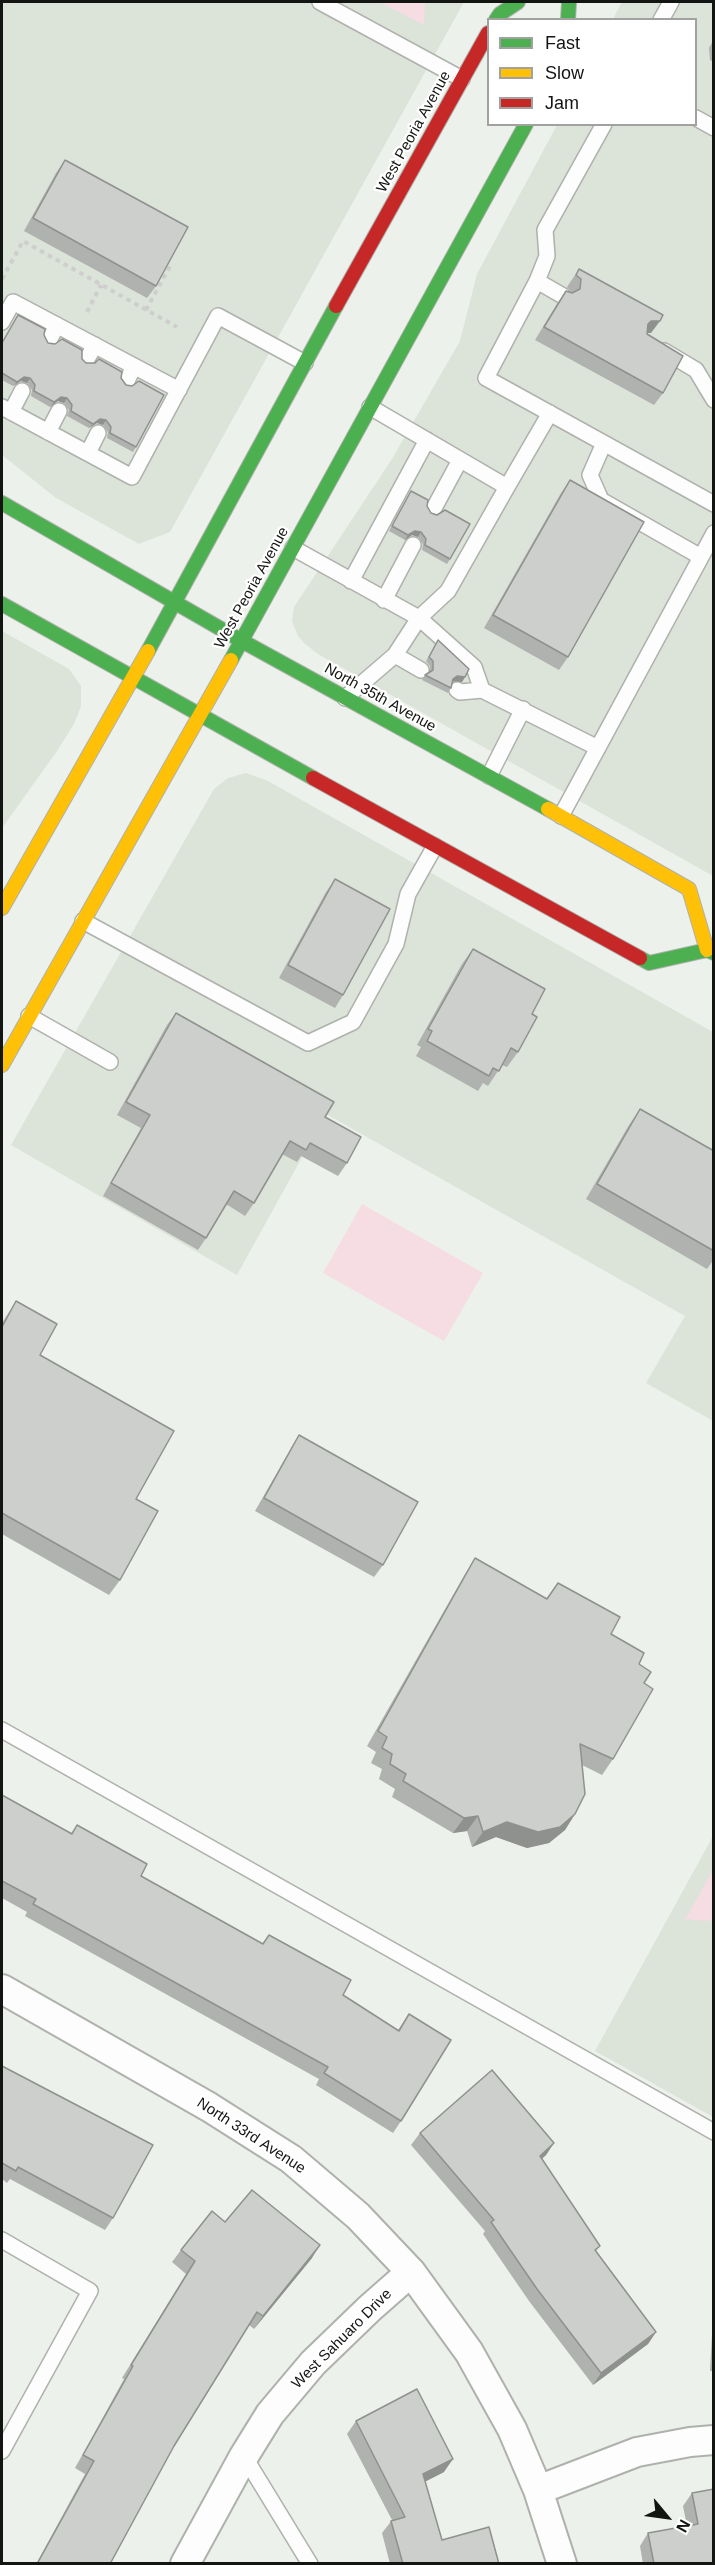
<!DOCTYPE html>
<style>
body{margin:0}
#map{position:relative;width:715px;height:2565px;overflow:hidden;background:#edf1eb;font-family:Helvetica,sans-serif}
canvas{display:block}
.frame{position:absolute;inset:0;border:3px solid #131512;pointer-events:none}
.legend{position:absolute;left:487px;top:18px;width:210px;height:108px;box-sizing:border-box;background:#fff;border:2px solid #a1a1a0;margin:0;padding:8px 10px;list-style:none;font-size:18px;color:#131512}
.legend li{display:flex;align-items:center;gap:12px;height:30px}
.legend b{width:30px;border:2px solid #a1a1a0}
.north{position:absolute;left:637px;top:2487px;width:60px;height:60px;-webkit-text-stroke:4px #fff;paint-order:stroke;rotate:119deg;font-size:16px;font-weight:700;line-height:24px;text-align:center;color:#131512}
.north::after{content:'';display:block;margin:auto;width:21px;height:27px;background:#131512;clip-path:polygon(50% 0,100% 100%,50% 72%,0 100%)}
</style>
<div id="map">
<canvas width="715" height="2565"></canvas>
<div class="frame"></div>
<ul class="legend">
<li><b style="height:8px;background:#4caf50"></b>Fast</li>
<li><b style="height:8px;background:#ffc107"></b>Slow</li>
<li><b style="height:8px;background:#c62828"></b>Jam</li>
</ul>
<div class="north">N</div>
</div>
<script>
const ctx = document.querySelector('canvas').getContext('2d');
ctx.lineJoin = 'round';
function fill(path, color) { ctx.fillStyle = color; ctx.fill(path, 'evenodd'); }
const shape = rows => new Path2D(rows.map(r => 'M' + r).join(''));
function trace(path, color, width, dash) { ctx.strokeStyle = color; ctx.lineWidth = width; ctx.lineCap = dash ? 'butt' : 'round'; ctx.setLineDash(dash || []); ctx.stroke(path); }
function drawText(font, color, halo, rows, align = 'center') {
  ctx.font = font + ' Helvetica,sans-serif'; ctx.lineWidth = 4.5; ctx.setLineDash([]); ctx.textBaseline = 'middle'; ctx.strokeStyle = halo; ctx.fillStyle = color; for (const [text, x, y, turn = 0] of rows) {
    ctx.save(); ctx.translate(x, y); ctx.rotate((+turn || 0) * Math.PI / 180); ctx.textAlign = isNaN(turn) ? turn : align; if (halo) ctx.strokeText(text, 0, 0); ctx.fillText(text, 0, 0); ctx.restore();
  }
}
fill(shape([
 [2,2,464,2,170,532,139,544,56,498,2,455],
 [622,2,713,2,713,876,318,654,304,643,298,636,292,621,294,607,392,459,460,341,477,274,557,125,696,124,696,20,613,19],
 [2,631,69,669,81,686,81,706,74,724,57,751,2,828],
 [246,773,268,781,713,1032,713,1421,646,1383,685,1316,326,1114,237,1275,11,1145,214,789,228,778],
 [713,1836,713,2117,595,2051]
]), '#dce3d8');
fill(shape([
 [380,2,425,2,424,25],
 [362,1204,483,1273,444,1341,323,1273],
 [713,1871,713,1919,706,1921,685,1919]
]), '#f5dde3');
const lane = shape([
 [320,2,462,79],
 [661,20,671,2],
 [696,118,714,128],
 [604,124,545,230,547,256,537,281,486,378,714,504],
 [537,281,563,296],
 [2,322,13,302,179,390],
 [50,339,57,325],
 [664,351,696,370,714,400],
 [87,359,95,345],
 [127,381,134,366],
 [2,407,132,477,218,316,305,363],
 [370,407,507,487,550,413],
 [11,412,22,391],
 [48,432,59,411],
 [604,443,590,475,601,500,701,557],
 [88,453,98,433],
 [507,487,448,591,419,618,474,667,482,690,598,748],
 [433,510,460,460],
 [293,548,419,618,395,655,345,698],
 [351,581,427,440],
 [384,600,413,545],
 [395,655,421,670],
 [457,690,460,692,482,690],
 [489,776,523,709],
 [561,816,714,533],
 [83,921,308,1043,353,1022,396,944,408,894,435,846],
 [29,1016,110,1062],
 [2,1730,714,2132],
 [2,2240,90,2291,2,2451],
 [244,2456,310,2564]
]);
const street = shape([
 [2,1989,209,2107,291,2159,358,2216,411,2272,469,2352,512,2429,538,2490,562,2564],
 [538,2490,637,2452,690,2442,714,2440],
 [185,2564,244,2456,270,2414,313,2363,370,2308,411,2272]
]);
const fast = shape([
 [496,20,500,14,518,2],
 [568,20,569,2],
 [2,503,242,641,548,809],
 [2,604,313,778],
 [148,651,336,306],
 [231,660,526,124],
 [640,958,649,963,707,950,714,953]
]);
const slow = shape([
 [548,809,689,889,707,950],
 [2,908,148,651],
 [2,1065,231,660]
]);
const jam = shape([
 [336,306,488,33],
 [313,778,640,958]
]);
trace(lane, '#aeb1ac', 18);
trace(street, '#aeb1ac', 32);
trace(fast, '#aeb1ac', 16);
trace(slow, '#aeb1ac', 16);
trace(jam, '#aeb1ac', 16);
trace(shape([
 [2,279,23,241,177,327],
 [146,310,170,266],
 [87,312,101,285]
]), '#cececd', 4, [4.5, 4.5]);
trace(lane, '#fcfdfc', 15);
trace(street, '#fcfdfc', 28);
trace(fast, '#4caf50', 14);
trace(slow, '#ffc107', 14);
trace(jam, '#c62828', 14);
fill(shape([
 [714,39,714,62,710,60,709,48],
 [65,160,156,286,147,298,24,231,56,173],
 [579,269,651,333,647,333,663,393,654,405,535,340,557,304,566,291,572,293,567,287],
 [18,315,44,335,48,343,82,359,86,363,121,378,136,447,133,452,107,438,108,432,103,425,97,423,89,428,67,416,69,410,64,403,58,401,50,407,31,396,32,390,27,383,21,381,13,386,2,380,2,342],
 [570,480,568,657,559,670,484,628,561,493],
 [411,491,427,506,450,559,447,564,422,550,423,544,418,537,412,535,405,540,389,531],
 [438,640,465,677,462,682,452,682,451,688,448,693,422,680,425,675,430,672,430,666,426,661],
 [335,879,343,995,335,1008,279,978,326,892],
 [473,949,532,1014,518,1052,507,1067,502,1065,488,1086,483,1083,478,1091,416,1056,421,1047,417,1045,462,964],
 [176,1013,325,1117,347,1163,338,1176,301,1156,297,1162,282,1154,254,1203,245,1216,226,1204,206,1238,198,1250,103,1196,141,1128,117,1115,167,1025],
 [640,1109,714,1151,714,1259,707,1269,586,1199,629,1125],
 [16,1301,40,1355,136,1499,120,1580,109,1595,2,1534,2,1323],
 [299,1435,383,1565,374,1577,255,1511,291,1448],
 [475,1558,546,1599,558,1583,611,1634,639,1664,644,1683,613,1759,602,1775,582,1765,575,1814,565,1830,549,1843,527,1848,496,1837,472,1847,467,1831,453,1833,392,1797,395,1789,379,1779,382,1769,371,1763,376,1752,367,1746,465,1574],
 [2,1795,71,1833,77,1825,141,1876,262,1944,269,1935,343,1995,398,2030,409,2014,401,2121,393,2133,316,2085,319,2079,25,1916,27,1912,2,1898],
 [2,2066,113,2218,105,2230,10,2179,7,2183,2,2179],
 [420,2133,554,2143,546,2155,542,2159,600,2246,596,2251,656,2332,648,2344,593,2385,529,2301,483,2234,485,2231,411,2145],
 [225,2222,312,2258,254,2329,249,2325,174,2446,110,2564,36,2564,85,2474,75,2468,124,2379,122,2378,186,2274,172,2262,181,2250],
 [714,2298,714,2371,710,2371],
 [356,2421,444,2472,425,2481,442,2540,499,2564,390,2564,382,2533,392,2520,347,2434],
 [692,2493,714,2564,643,2564,640,2546,648,2533,687,2526,683,2506]
]), '#afb2af');
fill(shape([
 [651,321,660,321,651,333,643,333,648,324],
 [24,377,30,378,27,383,21,381,13,386,17,382],
 [61,397,67,398,64,403,58,401,50,407,54,402],
 [100,419,106,420,103,425,97,423,89,428,93,424],
 [415,531,421,532,418,537,412,535,405,540,408,535],
 [457,676,465,677,462,682,453,681,449,684,453,679],
 [575,1814,565,1830,549,1843,527,1848,496,1837,472,1847,483,1832,507,1822],
 [478,1816,467,1831,453,1833,464,1818],
 [554,2143,546,2155,531,2168,540,2156],
 [320,2245,312,2258,254,2329,263,2316],
 [656,2332,648,2344,593,2385,601,2373],
 [453,2459,444,2472,415,2487,423,2474]
]), '#8f918e');
const building = shape([
 [65,160,188,227,156,286,33,218,65,160],
 [579,269,663,315,660,321,651,321,648,324,647,334,683,356,663,393,544,327,566,291,572,293,580,289,581,279,576,275,579,269],
 [18,315,45,329,44,335,48,343,55,344,62,339,82,350,82,359,86,363,95,363,99,359,122,372,121,378,126,385,132,386,139,381,164,395,136,447,110,433,111,427,106,420,100,419,93,424,71,411,72,405,67,398,61,397,54,402,34,391,35,385,30,378,24,377,17,382,2,373,2,343,18,315],
 [570,480,644,522,568,657,493,615,570,480],
 [411,491,428,500,427,506,431,513,437,515,445,510,470,524,450,559,425,545,426,539,421,532,415,531,408,535,392,526,411,491],
 [438,640,469,669,465,677,457,676,453,679,451,688,425,675,433,670,433,661,429,657,438,640],
 [335,879,390,909,343,995,288,965,335,879],
 [473,949,545,989,532,1014,537,1017,518,1052,511,1048,499,1071,493,1068,489,1076,427,1041,432,1031,428,1029,473,949],
 [176,1013,334,1102,325,1117,361,1137,347,1163,310,1143,306,1150,290,1141,254,1203,234,1191,206,1238,111,1183,150,1115,126,1102,176,1013],
 [640,1109,714,1151,714,1251,597,1184,640,1109],
 [16,1301,57,1324,40,1355,174,1431,136,1499,158,1511,120,1580,2,1513,2,1327,16,1301],
 [299,1435,418,1502,383,1565,264,1498,299,1435],
 [475,1558,547,1599,558,1583,620,1617,611,1634,644,1653,639,1664,651,1672,644,1683,653,1689,613,1759,580,1744,585,1794,575,1814,560,1827,538,1832,507,1822,483,1832,478,1816,464,1818,403,1781,406,1774,390,1764,392,1754,382,1748,387,1737,378,1731,475,1558],
 [2,1795,72,1834,77,1825,147,1864,141,1876,263,1944,269,1935,351,1980,343,1995,399,2031,409,2014,451,2040,401,2121,324,2073,328,2067,33,1904,36,1899,2,1881,2,1795],
 [2,2066,153,2145,113,2218,18,2167,16,2171,2,2163,2,2066],
 [492,2070,554,2143,540,2156,600,2246,595,2250,656,2332,601,2373,537,2289,491,2222,494,2220,420,2133,492,2070],
 [252,2190,320,2245,263,2316,257,2312,174,2446,110,2564,37,2564,94,2461,83,2455,133,2366,131,2365,195,2261,181,2250,212,2211,225,2222,252,2190],
 [417,2389,453,2459,423,2474,442,2540,489,2527,499,2564,403,2564,391,2521,405,2517,356,2421,417,2389],
 [714,2489,714,2564,654,2564,648,2533,698,2524,692,2493,714,2489]
]);
fill(building, '#cccfcb');
trace(building, '#8f918e', 1.5);
drawText('15px', '#131512', '#fff', [
 ["West Peoria Avenue",414,132,-61],
 ["West Peoria Avenue",252,588,-61],
 ["North 35th Avenue",380,698,29],
 ["North 33rd Avenue",251,2136,33],
 ["West Sahuaro Drive",342,2339,-45]
]);
</script>
